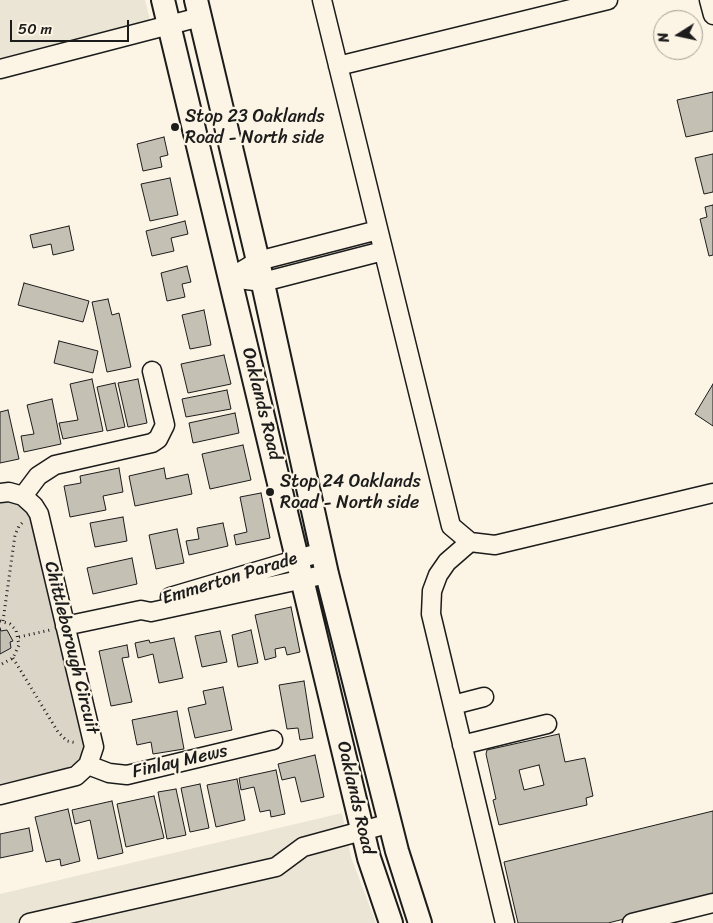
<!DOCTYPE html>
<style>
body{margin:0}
#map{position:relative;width:713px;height:923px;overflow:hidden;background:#fcf5e5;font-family:Sriracha,sans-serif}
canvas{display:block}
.north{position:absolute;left:653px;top:10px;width:50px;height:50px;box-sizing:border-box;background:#fcf5e5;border:1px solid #a29e95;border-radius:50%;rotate:260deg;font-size:14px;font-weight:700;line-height:20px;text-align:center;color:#1c1c1c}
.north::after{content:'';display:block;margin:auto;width:18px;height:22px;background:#1c1c1c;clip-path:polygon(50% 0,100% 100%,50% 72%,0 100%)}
.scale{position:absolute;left:10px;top:20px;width:119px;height:22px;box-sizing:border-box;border:2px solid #1c1c1c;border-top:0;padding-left:6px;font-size:15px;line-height:18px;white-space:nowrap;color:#1c1c1c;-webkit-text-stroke:4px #fcf5e5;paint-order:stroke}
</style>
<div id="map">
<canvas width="713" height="923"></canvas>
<div class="north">N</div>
<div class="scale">50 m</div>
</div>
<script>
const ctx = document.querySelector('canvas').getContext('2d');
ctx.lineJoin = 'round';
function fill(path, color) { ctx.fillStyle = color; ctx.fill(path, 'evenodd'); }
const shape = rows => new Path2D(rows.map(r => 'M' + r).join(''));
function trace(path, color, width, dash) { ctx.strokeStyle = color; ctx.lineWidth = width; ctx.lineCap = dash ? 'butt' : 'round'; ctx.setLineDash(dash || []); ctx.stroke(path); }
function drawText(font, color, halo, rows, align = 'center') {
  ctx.font = font + ' Sriracha,sans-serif'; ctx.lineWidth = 4.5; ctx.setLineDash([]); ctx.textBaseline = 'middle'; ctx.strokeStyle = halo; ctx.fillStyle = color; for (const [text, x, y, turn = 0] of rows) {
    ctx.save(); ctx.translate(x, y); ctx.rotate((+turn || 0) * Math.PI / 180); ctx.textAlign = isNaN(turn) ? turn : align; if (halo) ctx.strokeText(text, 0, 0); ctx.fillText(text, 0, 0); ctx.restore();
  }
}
fill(shape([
 [0,0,145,0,151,24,0,60],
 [342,813,351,857,376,923,0,923,0,894]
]), '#ebe5d6');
fill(shape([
 [0,500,16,500,30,514,83,733,84,749,77,763,64,769,0,784]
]), '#dbd5c8');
const building = shape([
 [713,92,713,131,686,137,677,100,713,92],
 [164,137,168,155,160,157,162,167,143,171,137,144,164,137],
 [713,154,713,192,704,194,695,158,713,154],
 [170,178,178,215,150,221,141,184,170,178],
 [713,205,713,255,709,256,700,219,707,217,705,207,713,205],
 [185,221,188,234,171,238,174,251,152,256,146,231,185,221],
 [69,226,74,250,53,255,51,244,33,248,30,235,69,226],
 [187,266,191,282,182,284,185,297,167,301,161,273,187,266],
 [24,283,89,301,83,322,18,305,24,283],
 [108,299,112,315,119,313,131,367,107,372,92,302,108,299],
 [204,310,211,345,190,349,182,315,204,310],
 [59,341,98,351,93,373,54,363,59,341],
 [224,355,231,384,188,393,181,364,224,355],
 [92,379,103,431,63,439,59,423,78,420,70,384,92,379],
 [138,379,147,423,128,427,118,383,138,379],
 [115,383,125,427,107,431,97,387,115,383],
 [713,384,713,426,695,414,713,384],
 [227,390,231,409,186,417,182,399,227,390],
 [52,399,61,444,24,452,21,436,34,434,27,405,52,399],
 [8,410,19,459,0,463,0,412,8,410],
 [235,413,239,433,193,443,189,423,235,413],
 [243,445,251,480,210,489,202,454,243,445],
 [119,468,123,492,103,496,106,510,70,517,64,486,81,483,80,476,119,468],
 [164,468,166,479,188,474,192,494,135,506,129,476,164,468],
 [261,493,270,538,236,545,234,535,247,532,240,497,261,493],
 [123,517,127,541,95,547,90,523,123,517],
 [223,523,228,546,189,555,186,541,199,539,197,528,223,523],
 [177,529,184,563,156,569,149,535,177,529],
 [132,558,137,584,93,594,87,568,132,558],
 [291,607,300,652,287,655,285,647,275,649,276,657,265,660,255,615,291,607],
 [0,628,1,631,7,630,13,641,10,642,11,648,0,654,0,628],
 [251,630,258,663,238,667,232,635,251,630],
 [220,631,227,662,202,667,195,636,220,631],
 [174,638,183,678,159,683,153,654,138,658,135,643,149,640,150,643,174,638],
 [127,645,129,657,122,658,132,702,111,706,99,651,127,645],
 [304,681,313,738,300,740,298,728,287,729,279,685,304,681],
 [223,687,232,730,195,738,188,708,206,704,203,691,223,687],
 [177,711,184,749,153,754,151,742,137,745,132,720,177,711],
 [559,734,565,762,585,758,593,796,586,798,587,805,499,825,493,800,496,799,486,754,487,750,559,734],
 [539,765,544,785,524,790,519,770,539,765],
 [315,755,324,797,301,802,295,777,282,780,278,764,315,755],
 [276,770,285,814,271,817,270,810,260,812,254,787,241,790,239,778,276,770],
 [237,779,245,820,216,827,207,785,237,779],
 [200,784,209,828,190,832,181,788,200,784],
 [176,789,186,835,167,839,158,792,176,789],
 [154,796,164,838,126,847,117,804,154,796],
 [112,801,123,853,98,859,90,820,75,824,72,810,112,801],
 [68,809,80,861,61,866,60,859,46,862,35,817,68,809],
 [713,811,713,897,608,923,518,923,504,862,713,811],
 [29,828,33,851,0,858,0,834,29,828]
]);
fill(building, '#c4c0b3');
trace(building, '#1c1c1c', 1);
const minor = shape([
 [322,0,451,526,470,542,495,545,713,493],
 [709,0,713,15],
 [338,66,608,0],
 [0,69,200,17],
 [230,278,263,282,383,251],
 [230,278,258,261,378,230],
 [0,493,9,492,23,496,34,506,39,514,94,747,88,765,76,776,0,795],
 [23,496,38,476,55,465,152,443,158,439,165,425,152,371],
 [470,542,447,562,438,575,432,591,431,614,505,923],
 [170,597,322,552],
 [65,626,141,610,151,612,327,574],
 [453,705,484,697],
 [462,745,547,724],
 [88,765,109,773,127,775,273,740],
 [29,923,276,867,303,847,391,823],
 [632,923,713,903]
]);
const major = shape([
 [163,0,369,858,391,923],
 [196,0,258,261,327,574,397,851,420,923]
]);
trace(minor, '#1c1c1c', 21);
trace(major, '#1c1c1c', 26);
trace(shape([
 [0,621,10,624,16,630,19,645,13,658,0,665],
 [3,621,15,535,19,526,24,521],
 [19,637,50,630],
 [13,658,58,732,67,741,77,743]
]), '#1c1c1c', 3, [1, 4]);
trace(minor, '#fcf5e5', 18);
trace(major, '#fcf5e5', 22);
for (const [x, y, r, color] of [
 [175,127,5,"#1c1c1c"],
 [270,492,5,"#1c1c1c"]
]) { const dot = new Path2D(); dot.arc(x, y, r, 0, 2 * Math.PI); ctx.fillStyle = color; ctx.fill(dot); trace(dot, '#fcf5e5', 2); }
drawText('18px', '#1c1c1c', '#fcf5e5', [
 ["Stop 23 Oaklands",185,117],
 ["Road - North side",185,138],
 ["Stop 24 Oaklands",280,482],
 ["Road - North side",280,503]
], 'left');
drawText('18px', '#1c1c1c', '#fcf5e5', [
 ["Oaklands Road",261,404,76],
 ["Emmerton Parade",230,579,-17],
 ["Chittleborough Circuit",71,648,76],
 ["Finlay Mews",180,762,-13],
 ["Oaklands Road",355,798,77]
]);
</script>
